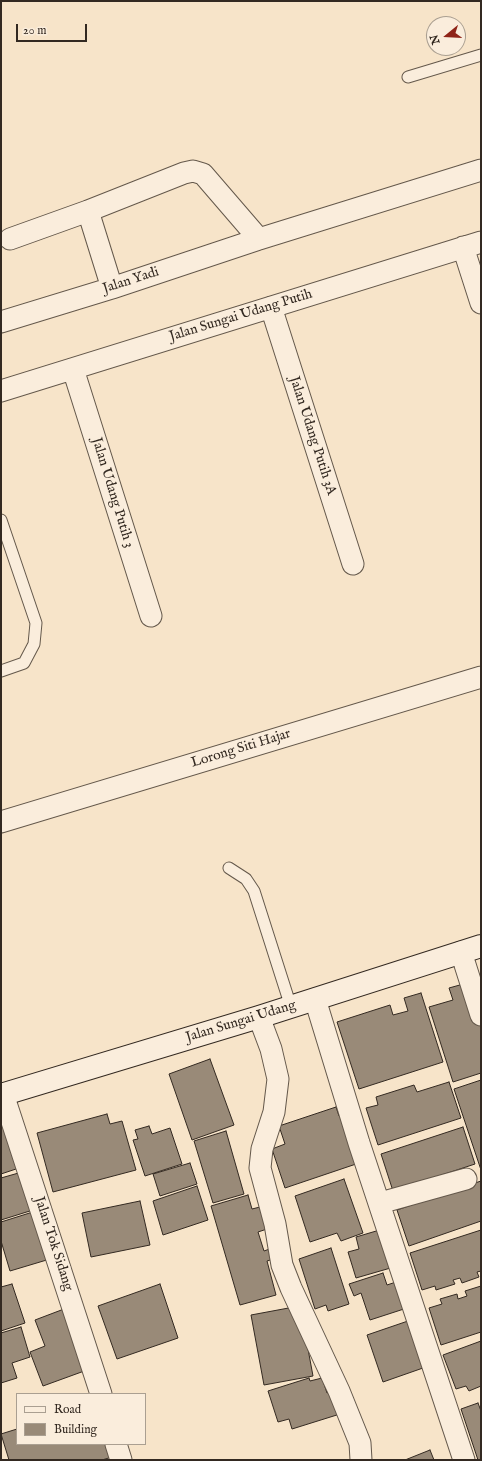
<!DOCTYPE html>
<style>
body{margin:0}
#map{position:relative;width:482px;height:1461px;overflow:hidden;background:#f7e4c9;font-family:"IM FELL English",serif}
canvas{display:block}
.frame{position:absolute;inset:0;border:2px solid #332921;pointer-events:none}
.legend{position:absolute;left:16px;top:1393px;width:130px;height:52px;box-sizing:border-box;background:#faeddc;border:1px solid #aa9f91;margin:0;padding:5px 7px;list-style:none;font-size:12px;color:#332921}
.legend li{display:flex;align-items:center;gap:8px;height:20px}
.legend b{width:20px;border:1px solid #aa9f91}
.north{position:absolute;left:426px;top:16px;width:40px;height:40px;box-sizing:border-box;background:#faeddc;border:1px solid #aa9f91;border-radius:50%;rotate:252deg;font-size:11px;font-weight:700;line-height:16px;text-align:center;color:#332921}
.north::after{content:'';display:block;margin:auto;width:14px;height:18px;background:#8f2418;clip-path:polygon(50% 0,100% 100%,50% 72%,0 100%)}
.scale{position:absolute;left:16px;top:24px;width:71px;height:18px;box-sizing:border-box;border:2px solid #332921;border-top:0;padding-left:5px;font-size:12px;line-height:14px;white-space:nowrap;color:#332921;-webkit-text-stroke:3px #faeddc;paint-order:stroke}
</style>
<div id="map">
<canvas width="482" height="1461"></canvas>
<div class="frame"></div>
<ul class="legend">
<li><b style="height:5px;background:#faeddc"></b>Road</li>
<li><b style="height:11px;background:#998a78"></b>Building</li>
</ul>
<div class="north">N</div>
<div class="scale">20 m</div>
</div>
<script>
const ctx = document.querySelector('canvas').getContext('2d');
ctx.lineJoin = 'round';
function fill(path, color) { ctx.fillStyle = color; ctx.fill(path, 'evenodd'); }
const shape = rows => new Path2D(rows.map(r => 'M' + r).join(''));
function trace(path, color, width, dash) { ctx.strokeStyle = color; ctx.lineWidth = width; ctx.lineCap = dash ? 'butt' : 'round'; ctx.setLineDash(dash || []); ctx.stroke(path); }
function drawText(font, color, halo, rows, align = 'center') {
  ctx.font = font + ' "IM FELL English",serif'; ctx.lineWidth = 4; ctx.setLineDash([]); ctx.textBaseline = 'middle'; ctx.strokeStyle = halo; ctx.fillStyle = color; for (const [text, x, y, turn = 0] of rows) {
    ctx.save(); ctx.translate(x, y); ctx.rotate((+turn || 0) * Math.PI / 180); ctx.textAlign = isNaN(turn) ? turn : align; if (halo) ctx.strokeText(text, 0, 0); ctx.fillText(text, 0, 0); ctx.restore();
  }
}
const building = shape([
 [467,983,481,1027,481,1073,453,1082,429,1007,453,1000,449,988,467,983],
 [421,993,443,1062,359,1089,337,1022,390,1005,393,1015,408,1011,404,998,421,993],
 [210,1059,234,1125,192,1140,169,1074,210,1059],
 [481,1080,481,1170,454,1089,481,1080],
 [449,1082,461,1118,378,1145,366,1108,378,1105,376,1097,414,1085,417,1092,449,1082],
 [336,1107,339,1116,346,1113,362,1162,285,1188,272,1149,285,1144,279,1126,336,1107],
 [107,1114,110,1124,122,1121,136,1170,53,1192,37,1133,107,1114],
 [5,1121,19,1168,1,1174,1,1122,5,1121],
 [149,1126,152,1134,170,1128,182,1164,145,1176,133,1140,138,1139,135,1130,149,1126],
 [463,1127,475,1164,393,1191,381,1154,463,1127],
 [226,1131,244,1194,213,1203,194,1141,226,1131],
 [190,1163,197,1184,160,1196,153,1174,190,1163],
 [22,1172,33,1210,1,1220,1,1178,22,1172],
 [344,1179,363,1233,341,1241,337,1233,310,1242,295,1196,344,1179],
 [481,1181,481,1221,409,1246,397,1210,481,1181],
 [197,1186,208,1220,163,1235,153,1201,197,1186],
 [248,1195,252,1209,260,1207,267,1229,258,1232,264,1251,275,1247,277,1258,267,1261,276,1295,240,1305,211,1206,248,1195],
 [140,1201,150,1245,91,1257,82,1213,140,1201],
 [36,1211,50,1259,10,1271,1,1241,1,1222,36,1211],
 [383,1229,394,1267,356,1278,348,1252,359,1249,356,1237,383,1229],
 [481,1230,481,1271,477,1272,479,1277,462,1283,460,1278,453,1280,455,1284,436,1290,435,1286,422,1290,410,1253,481,1230],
 [331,1248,349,1304,328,1311,326,1305,315,1309,299,1259,331,1248],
 [383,1273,387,1285,399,1281,407,1308,370,1320,361,1293,354,1296,349,1284,383,1273],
 [12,1284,25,1323,1,1331,1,1287,12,1284],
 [160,1284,178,1338,117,1359,98,1306,160,1284],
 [481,1286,481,1332,441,1345,429,1308,442,1304,440,1299,457,1294,458,1299,467,1296,465,1291,481,1286],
 [294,1307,303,1322,313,1376,264,1385,251,1315,294,1307],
 [64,1309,87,1370,43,1386,30,1352,45,1346,35,1320,64,1309],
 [408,1321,423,1368,383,1382,367,1335,408,1321],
 [21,1327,30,1357,12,1363,17,1378,1,1383,1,1333,21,1327],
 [481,1341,481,1386,469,1391,466,1386,456,1389,443,1355,481,1341],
 [309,1378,310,1381,322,1378,327,1393,333,1391,340,1414,292,1429,289,1419,278,1422,268,1391,309,1378],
 [478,1403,481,1411,481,1460,478,1460,461,1409,478,1403],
 [17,1429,17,1444,108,1444,112,1457,102,1460,9,1460,1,1434,17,1429],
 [430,1450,434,1460,405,1460,430,1450]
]);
fill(building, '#998a78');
trace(building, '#332921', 1);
const lane = shape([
 [408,77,481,55],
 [1,520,36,623,34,644,24,663,1,671],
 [229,868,246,879,254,891,291,1007]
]);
const street = shape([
 [88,211,184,173,193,171,203,174,259,239],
 [10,239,88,211,112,288],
 [463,247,481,303],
 [271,307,353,564],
 [1,322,112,288,259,239,481,170],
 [73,369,151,616],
 [1,391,481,242],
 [1,822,481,677],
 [461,952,481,1015],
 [315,999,359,1143,464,1460],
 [259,1017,271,1049,278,1079,274,1112,262,1149,260,1168,275,1224,282,1265,291,1288,339,1391,360,1443,361,1460],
 [3,1094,101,1394],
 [380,1203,466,1179],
 [116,1444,121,1460]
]);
const secondary = shape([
 [1,1095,259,1017,481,946]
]);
trace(lane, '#64584b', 13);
trace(street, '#64584b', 23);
trace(secondary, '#332921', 24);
trace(lane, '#faeddc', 11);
trace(street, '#faeddc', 21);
trace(secondary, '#faeddc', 22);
drawText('14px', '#332921', '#faeddc', [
 ["Jalan Yadi",131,281,-18],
 ["Jalan Sungai Udang Putih",241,316,-17],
 ["Jalan Udang Putih 3A",312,436,72],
 ["Jalan Udang Putih 3",112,493,73],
 ["Lorong Siti Hajar",241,749,-17],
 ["Jalan Sungai Udang",241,1022,-17],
 ["Jalan Tok Sidang",53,1244,72]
]);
</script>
